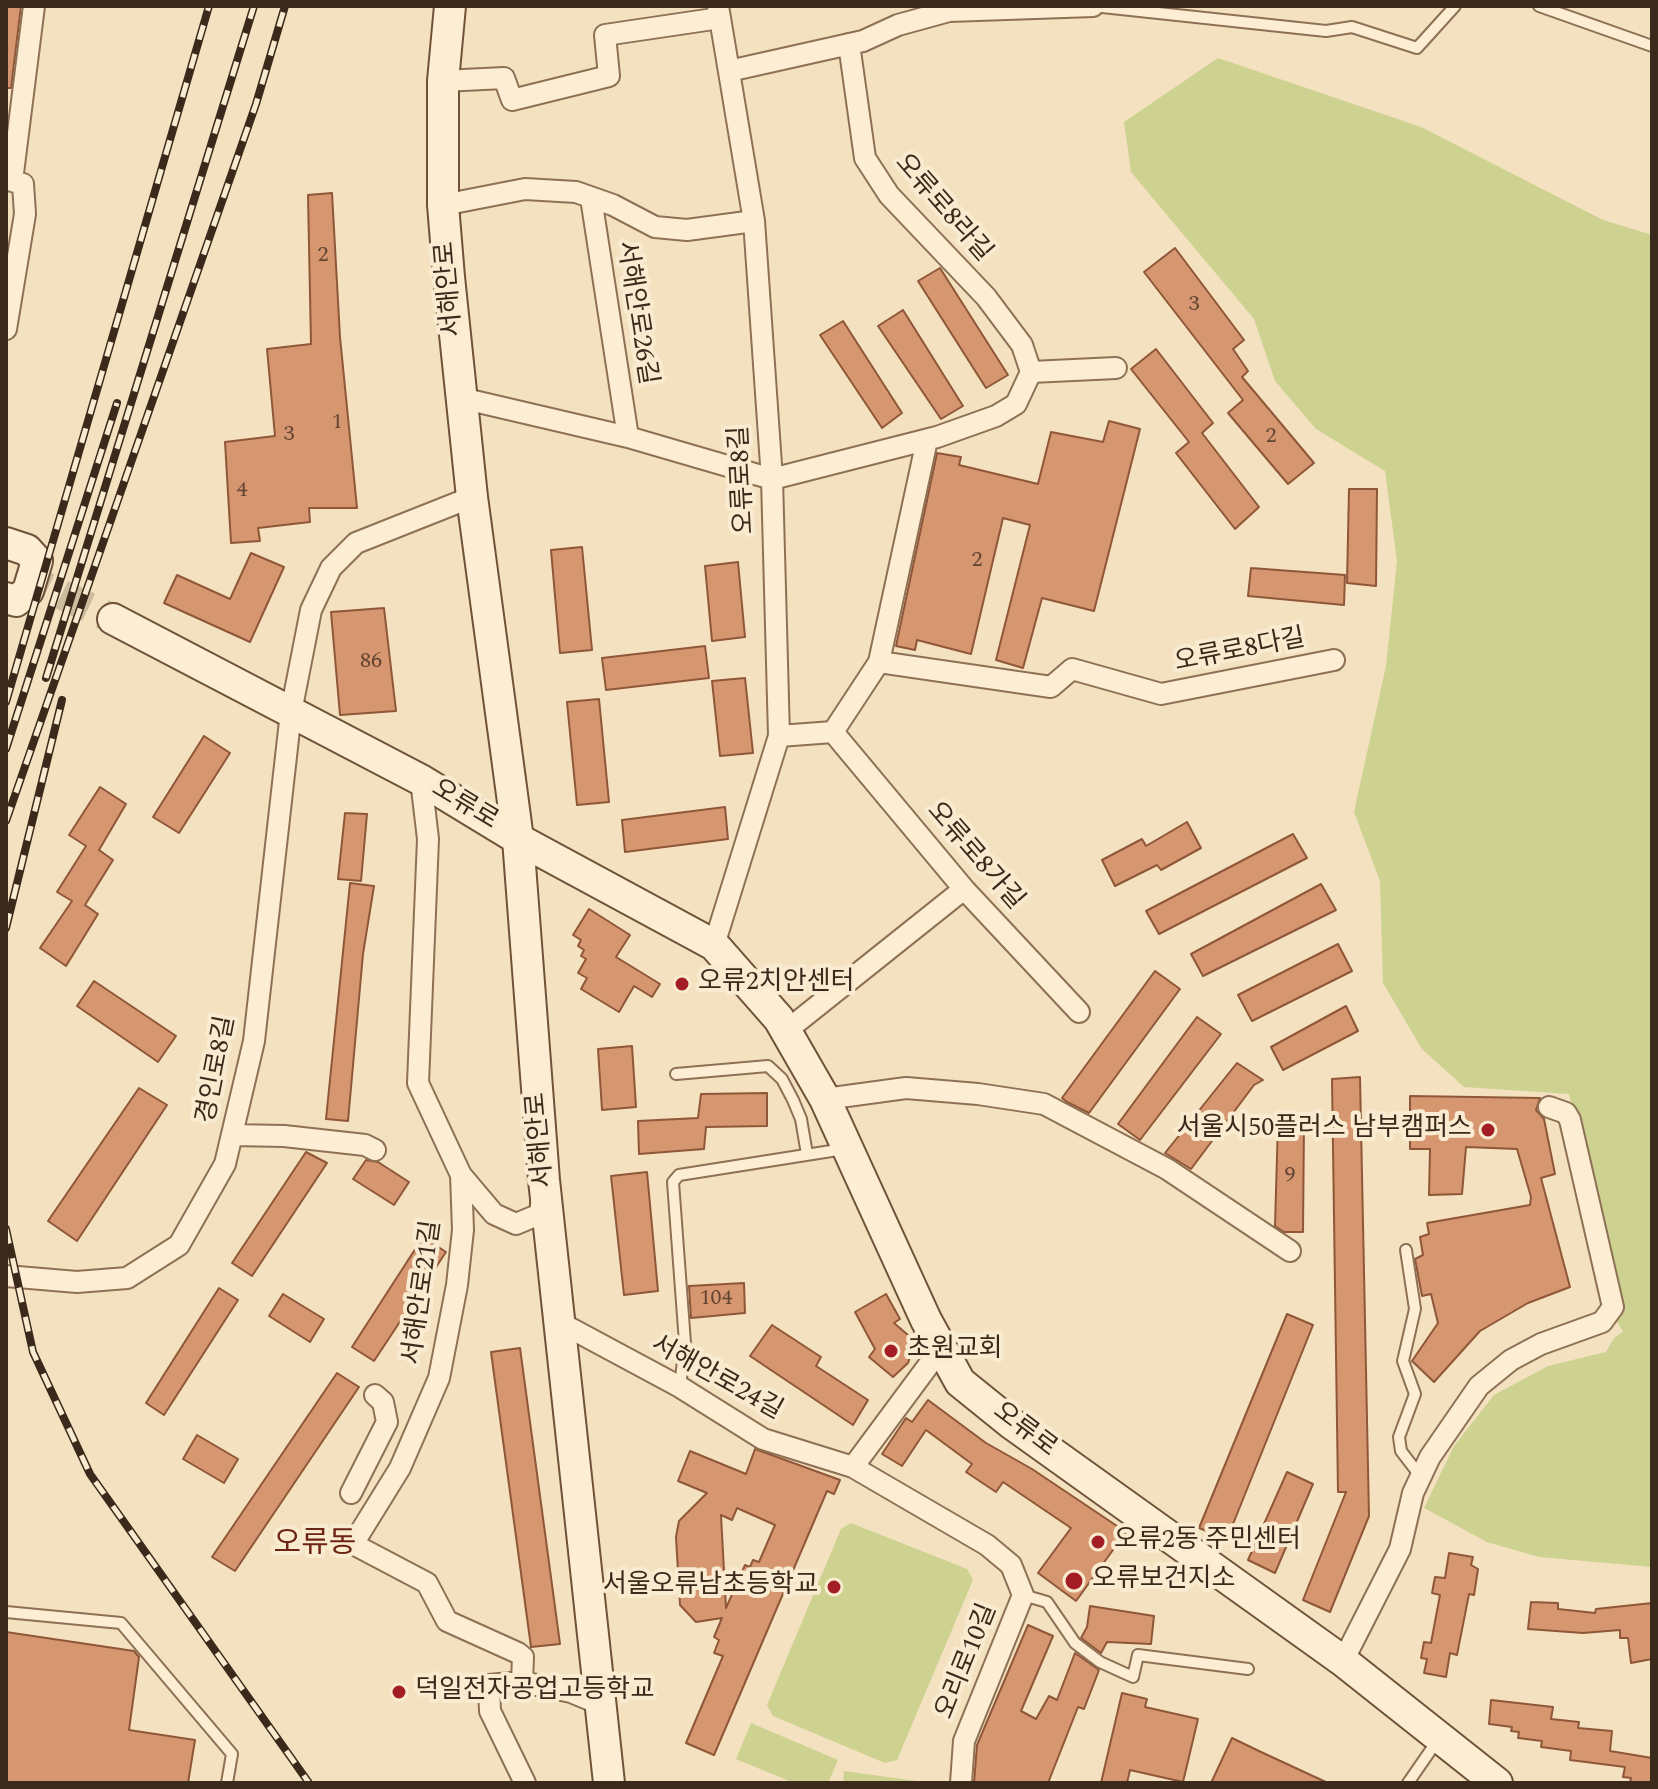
<!DOCTYPE html>
<meta charset="utf-8">
<style>
body{margin:0}
#map{position:relative;width:1658px;height:1789px;overflow:hidden;background:#f3e1bf;font-family:Spectral,serif}
canvas{display:block}
.frame{position:absolute;inset:0;border:8px solid #3b291b;pointer-events:none}
</style>
<div id="map">
<canvas width="1658" height="1789"></canvas>
<div class="frame"></div>
</div>
<script>
const ctx = document.querySelector('canvas').getContext('2d');
ctx.lineJoin = 'round';
function fill(path, color) { ctx.fillStyle = color; ctx.fill(path, 'evenodd'); }
const shape = rows => new Path2D(rows.map(r => 'M' + r).join(''));
function trace(path, color, width, dash) { ctx.strokeStyle = color; ctx.lineWidth = width; ctx.lineCap = dash ? 'butt' : 'round'; ctx.setLineDash(dash || []); ctx.stroke(path); }
function drawText(font, color, halo, rows, align = 'center') {
  ctx.font = font + ' Spectral,"Noto Sans KR",serif'; ctx.lineWidth = 8; ctx.setLineDash([]); ctx.textBaseline = 'middle'; ctx.strokeStyle = halo; ctx.fillStyle = color; for (const [text, x, y, turn = 0] of rows) {
    ctx.save(); ctx.translate(x, y); ctx.rotate((+turn || 0) * Math.PI / 180); ctx.textAlign = isNaN(turn) ? turn : align; if (halo) ctx.strokeText(text, 0, 0); ctx.fillText(text, 0, 0); ctx.restore();
  }
}
fill(shape([
 [1218,58,1421,127,1603,220,1652,235,1652,1567,1539,1557,1487,1542,1424,1508,1454,1446,1494,1395,1548,1366,1606,1352,1614,1338,1623,1332,1615,1318,1623,1308,1569,1094,1464,1087,1422,1049,1383,983,1380,881,1354,812,1386,666,1397,561,1385,471,1316,429,1275,381,1254,319,1131,172,1124,122],
 [851,1523,967,1569,973,1580,897,1760,885,1763,773,1716,767,1705,841,1529],
 [751,1723,838,1760,828,1783,794,1783,736,1759],
 [844,1771,931,1783,843,1783]
]), '#cdd291');
const building = shape([
 [6,6,21,6,11,88,6,88,6,6],
 [332,193,340,337,357,508,309,508,310,522,258,528,260,541,231,543,225,442,275,436,267,349,311,344,308,195,332,193],
 [1175,248,1244,340,1233,349,1248,371,1242,377,1314,463,1288,484,1228,413,1243,400,1144,272,1175,248],
 [940,268,1008,375,986,388,918,281,940,268],
 [903,310,963,406,941,419,878,326,903,310],
 [843,321,902,413,882,428,820,335,843,321],
 [1156,349,1213,423,1202,433,1259,507,1235,529,1176,453,1189,442,1131,369,1156,349],
 [1109,421,1140,429,1094,611,1042,598,1023,668,996,660,1030,525,1003,518,971,654,917,640,915,650,896,646,937,453,961,457,959,465,1038,484,1051,432,1103,442,1109,421],
 [1349,489,1377,489,1376,586,1347,583,1349,489],
 [582,547,592,650,560,653,551,550,582,547],
 [251,553,284,567,250,642,164,603,177,575,230,599,251,553],
 [738,562,745,637,712,641,705,566,738,562],
 [1251,568,1345,575,1344,605,1248,596,1251,568],
 [384,608,396,711,340,715,331,612,384,608],
 [705,646,709,678,606,690,602,658,705,646],
 [745,678,753,753,720,756,712,681,745,678],
 [599,699,609,802,577,805,567,702,599,699],
 [204,736,230,753,179,833,153,817,204,736],
 [100,787,126,804,99,850,113,860,85,905,98,914,66,966,40,948,72,901,57,892,86,846,69,835,100,787],
 [725,807,728,839,625,852,622,820,725,807],
 [345,813,367,814,361,881,338,879,345,813],
 [1187,822,1201,848,1161,870,1157,865,1115,886,1102,860,1142,839,1146,846,1187,822],
 [1293,834,1307,858,1159,934,1146,911,1293,834],
 [350,883,374,886,363,954,348,1121,326,1119,350,883],
 [1321,884,1336,910,1203,976,1191,954,1321,884],
 [589,909,630,935,616,957,660,984,652,997,634,986,619,1012,581,989,587,978,578,973,586,959,581,956,584,950,578,946,581,940,573,935,589,909],
 [1338,944,1352,971,1252,1021,1238,995,1338,944],
 [1155,971,1180,989,1089,1113,1067,1102,1062,1098,1155,971],
 [94,981,176,1036,158,1062,77,1006,94,981],
 [1346,1006,1358,1031,1283,1070,1271,1047,1346,1006],
 [1197,1017,1221,1034,1140,1140,1118,1124,1197,1017],
 [632,1046,636,1107,602,1110,598,1049,632,1046],
 [1237,1063,1263,1080,1254,1085,1191,1169,1165,1153,1237,1063],
 [1360,1077,1369,1516,1330,1612,1303,1600,1346,1492,1338,1492,1332,1079,1360,1077],
 [139,1088,167,1105,77,1241,48,1221,139,1088],
 [767,1093,767,1126,706,1127,704,1149,639,1154,638,1121,698,1118,701,1094,767,1093],
 [1410,1096,1540,1098,1536,1110,1544,1119,1555,1174,1541,1178,1570,1287,1528,1303,1480,1331,1434,1382,1412,1361,1438,1323,1431,1294,1422,1296,1415,1259,1423,1255,1420,1237,1429,1234,1427,1223,1530,1205,1531,1197,1517,1149,1466,1147,1462,1194,1429,1195,1430,1149,1410,1149,1410,1096],
 [1304,1121,1303,1232,1284,1232,1275,1226,1278,1122,1304,1121],
 [306,1152,327,1163,252,1276,232,1263,306,1152],
 [366,1160,378,1162,409,1182,394,1205,353,1179,366,1160],
 [647,1172,658,1291,624,1295,611,1176,647,1172],
 [423,1237,446,1252,374,1361,352,1347,423,1237],
 [744,1283,745,1313,691,1318,689,1286,744,1283],
 [219,1288,238,1300,164,1415,146,1403,219,1288],
 [283,1294,324,1319,310,1342,269,1316,283,1294],
 [886,1294,900,1319,894,1323,915,1341,908,1363,893,1377,869,1357,875,1349,855,1312,886,1294],
 [1287,1314,1313,1325,1227,1539,1199,1528,1287,1314],
 [772,1325,821,1357,816,1366,868,1400,853,1425,750,1356,772,1325],
 [520,1348,560,1644,531,1647,491,1352,520,1348],
 [337,1373,359,1387,235,1571,212,1557,337,1373],
 [928,1400,986,1443,1032,1469,1126,1532,1076,1601,1038,1573,1071,1528,1003,1482,996,1492,966,1472,972,1464,926,1430,902,1466,882,1454,906,1418,912,1422,928,1400],
 [197,1435,238,1459,224,1483,183,1459,197,1435],
 [755,1449,840,1480,834,1494,827,1491,714,1755,686,1743,723,1656,714,1653,719,1640,714,1637,722,1618,696,1622,680,1605,676,1537,679,1521,707,1493,678,1481,690,1451,746,1474,755,1449],
 [737,1508,775,1525,759,1562,753,1560,750,1567,745,1565,726,1608,721,1515,732,1520,737,1508],
 [1287,1472,1313,1484,1275,1573,1248,1560,1287,1472],
 [1449,1553,1473,1557,1471,1565,1478,1569,1474,1595,1469,1594,1457,1655,1450,1653,1446,1677,1424,1673,1427,1659,1421,1658,1424,1642,1431,1643,1440,1595,1432,1593,1435,1577,1445,1578,1449,1553],
 [1531,1602,1558,1603,1558,1609,1595,1613,1596,1609,1652,1603,1652,1659,1631,1663,1628,1638,1620,1638,1620,1630,1583,1633,1528,1629,1531,1602],
 [1090,1606,1154,1616,1151,1644,1107,1642,1101,1653,1081,1638,1087,1627,1090,1606],
 [1028,1625,1053,1636,1021,1711,1036,1719,1049,1696,1057,1700,1075,1653,1099,1670,1084,1709,1078,1707,1048,1783,974,1783,977,1745,1028,1625],
 [6,1632,134,1651,139,1657,129,1730,195,1740,188,1783,6,1783,6,1632],
 [1122,1693,1147,1699,1145,1707,1198,1719,1183,1782,1130,1770,1127,1783,1101,1783,1122,1693],
 [1491,1700,1553,1707,1551,1719,1579,1722,1578,1728,1612,1731,1610,1751,1652,1758,1652,1783,1630,1783,1631,1778,1623,1777,1625,1767,1570,1760,1571,1751,1541,1747,1542,1741,1518,1738,1519,1732,1511,1731,1512,1727,1489,1724,1491,1700],
 [1232,1738,1261,1752,1328,1783,1211,1783,1232,1738]
]);
fill(building, '#d59670');
trace(building, '#8f5738', 2);
trace(shape([
 [21,575,113,619]
]), '#cebc9e', 30, [30, 15]);
const lane = shape([
 [1093,6,1326,31,1352,27,1417,48,1455,6],
 [1539,6,1652,46],
 [676,1074,768,1066,782,1079,793,1100,801,1119,807,1154],
 [1406,1250,1415,1309,1403,1361,1415,1394,1399,1437,1401,1451,1421,1477],
 [680,1387,685,1343,673,1182,679,1175,844,1149],
 [1023,1595,1047,1602,1075,1643,1100,1662,1133,1677,1138,1655,1248,1669],
 [6,1612,121,1623,232,1754,227,1783],
 [1408,1783,1437,1741]
]);
const street = shape([
 [729,71,863,41,898,25,949,11,1093,6],
 [443,81,504,78,512,100,609,76,605,35,720,18],
 [591,198,628,437],
 [443,205,525,189,576,192,613,205,655,227,687,230,754,221],
 [6,329,25,214,23,184,12,181,34,6],
 [1031,372,1116,368],
 [461,398,628,437,772,479],
 [772,479,937,437,996,416,1016,404,1031,372,1022,345,986,297,889,195,865,158,849,44],
 [879,662,1051,687,1072,669,1161,694,1334,660],
 [833,732,964,889,1079,1012],
 [779,736,833,732,879,662,927,440],
 [421,780,428,839,418,1083,461,1175],
 [714,945,779,736,772,479,754,221,718,6],
 [786,1031,964,889],
 [825,1099,906,1088,978,1094,1044,1104,1167,1169,1290,1251],
 [232,1135,284,1136,365,1145,375,1150],
 [542,1195,540,1214,516,1224,494,1214,461,1175,463,1230,457,1285,439,1378,400,1468,353,1544,427,1583,447,1621,518,1653,523,1657,522,1682,571,1692,600,1704],
 [6,1276,77,1282,127,1278,179,1245,225,1164,254,1041,291,712,311,610,331,568,356,543,472,497],
 [559,1322,680,1387,763,1439,853,1467,987,1545,1011,1565,1023,1595,964,1741,961,1783],
 [853,1467,942,1347],
 [351,1493,387,1422,383,1402,375,1395],
 [1343,1661,1400,1549,1413,1493,1430,1457,1479,1386,1511,1360,1541,1344,1602,1322,1613,1307,1570,1120,1566,1113,1549,1107],
 [522,1682,489,1685,490,1711,525,1783]
]);
const secondary = shape([
 [450,6,443,81,443,205,449,277,472,497,518,839,544,1180,609,1783],
 [6,543,27,550,37,561,28,591,16,601,6,598],
 [113,619,421,780,518,839,714,945,779,1019,825,1099,926,1320,960,1382,1012,1424,1343,1661,1497,1783]
]);
trace(lane, '#8e7155', 14);
trace(street, '#8e7155', 24);
trace(secondary, '#6f5238', 34);
trace(lane, '#fdeed3', 10);
trace(street, '#fdeed3', 20);
trace(secondary, '#fdeed3', 30);
const rail = shape([
 [46,678,254,6],
 [6,702,209,6],
 [6,749,117,403],
 [6,821,256,104,285,6],
 [6,928,62,700],
 [6,1229,33,1352,90,1474,309,1783]
]);
trace(rail, '#3b291b', 8);
trace(rail, '#f9ebcf', 5, [15]);
for (const [x, y, r, color] of [
 [682,984,8,"#a31e24"],
 [1488,1130,8,"#a31e24"],
 [891,1351,8,"#a31e24"],
 [1098,1542,8,"#a31e24"],
 [1074,1581,10,"#a31e24"],
 [834,1587,8,"#a31e24"],
 [399,1692,8,"#a31e24"]
]) { const dot = new Path2D(); dot.arc(x, y, r, 0, 2 * Math.PI); ctx.fillStyle = color; ctx.fill(dot); trace(dot, '#f9ebcf', 3); }
drawText('22px', '#624430', null, [
 ["2",323,257],
 ["3",1194,306],
 ["1",337,424],
 ["3",289,436],
 ["2",1271,438],
 ["4",242,492],
 ["2",977,562],
 ["86",371,663],
 ["9",1290,1177],
 ["104",716,1300]
]);
drawText('26px', '#3b291b', '#f9ebcf', [
 ["오류로8라길",942,209,49],
 ["서해안로",451,289,-95],
 ["서해안로26길",635,313,81],
 ["오류로8길",744,480,-93],
 ["오류로8다길",1240,652,-11],
 ["오류로",464,806,31],
 ["오류로8가길",974,857,49],
 ["경인로8길",218,1070,-79],
 ["서해안로",542,1140,-95],
 ["서해안로21길",424,1293,-82],
 ["서해안로24길",716,1379,29],
 ["오류로",1024,1431,37],
 ["오리로10길",968,1662,-68]
]);
drawText('26px', '#3b291b', '#f9ebcf', [
 ["오류2치안센터",698,984],
 ["서울시50플러스 남부캠퍼스",1472,1130,"right"],
 ["초원교회",907,1351],
 ["오류2동 주민센터",1114,1542],
 ["오류보건지소",1092,1581],
 ["서울오류남초등학교",818,1587,"right"],
 ["덕일전자공업고등학교",415,1692]
], 'left');
drawText('30px', '#6d2415', '#f9ebcf', [
 ["오류동",315,1546]
]);
</script>
